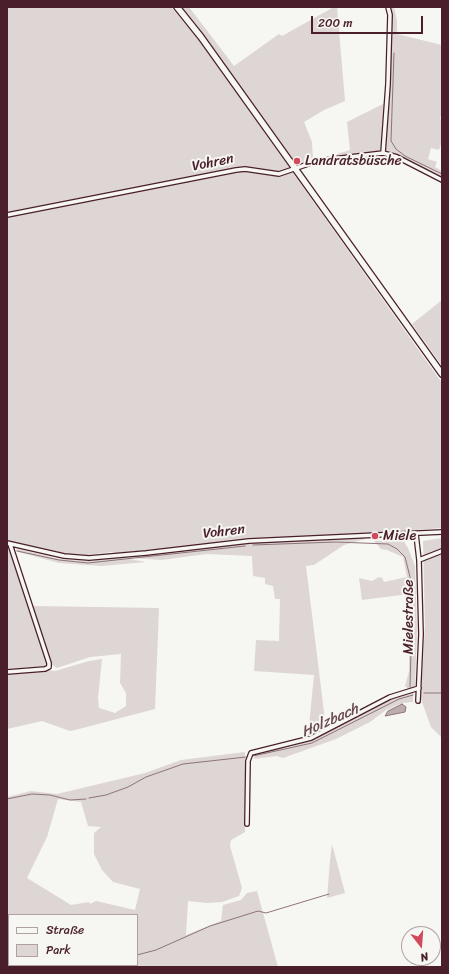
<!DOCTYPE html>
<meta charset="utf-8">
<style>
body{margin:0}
#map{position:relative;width:449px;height:974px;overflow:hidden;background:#f6f6f2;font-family:Sriracha,sans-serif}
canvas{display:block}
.frame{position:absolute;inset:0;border:8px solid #4a1f2b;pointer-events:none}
.legend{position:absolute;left:8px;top:914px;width:130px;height:52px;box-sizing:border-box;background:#f6f6f2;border:1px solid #b1a0a2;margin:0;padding:5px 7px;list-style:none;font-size:12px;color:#4a1f2b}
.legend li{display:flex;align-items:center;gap:8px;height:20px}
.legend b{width:20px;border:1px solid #b1a0a2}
.north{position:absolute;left:401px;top:926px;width:40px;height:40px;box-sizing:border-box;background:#f6f6f2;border:1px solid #b1a0a2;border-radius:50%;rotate:163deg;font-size:11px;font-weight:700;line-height:16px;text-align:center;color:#4a1f2b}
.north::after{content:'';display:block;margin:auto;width:14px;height:18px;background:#d1495b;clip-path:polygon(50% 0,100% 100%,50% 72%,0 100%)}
.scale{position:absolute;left:311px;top:16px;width:112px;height:18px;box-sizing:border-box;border:2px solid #4a1f2b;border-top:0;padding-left:5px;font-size:12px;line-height:14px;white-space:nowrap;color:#4a1f2b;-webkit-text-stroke:3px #f6f6f2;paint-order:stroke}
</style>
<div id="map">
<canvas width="449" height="974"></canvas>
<div class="frame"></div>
<ul class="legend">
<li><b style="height:5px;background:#f6f6f2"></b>Straße</li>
<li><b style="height:11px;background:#ddd6d5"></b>Park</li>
</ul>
<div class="north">N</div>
<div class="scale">200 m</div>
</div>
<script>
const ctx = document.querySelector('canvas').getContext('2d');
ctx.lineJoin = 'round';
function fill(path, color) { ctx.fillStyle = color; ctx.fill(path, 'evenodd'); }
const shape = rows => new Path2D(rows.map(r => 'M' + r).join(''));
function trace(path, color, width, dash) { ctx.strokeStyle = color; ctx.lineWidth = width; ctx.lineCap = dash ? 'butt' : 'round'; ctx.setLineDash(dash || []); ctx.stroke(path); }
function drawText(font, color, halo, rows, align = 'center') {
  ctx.font = font + ' Sriracha,sans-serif'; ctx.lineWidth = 4; ctx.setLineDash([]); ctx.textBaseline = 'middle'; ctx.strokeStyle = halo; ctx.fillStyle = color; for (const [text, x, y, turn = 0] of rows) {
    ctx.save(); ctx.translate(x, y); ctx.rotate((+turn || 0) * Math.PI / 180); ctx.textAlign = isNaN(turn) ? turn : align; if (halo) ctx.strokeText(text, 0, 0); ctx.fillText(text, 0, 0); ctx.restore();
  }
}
fill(shape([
 [7,7,171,7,198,39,442,383,442,528,365,534,365,539,344,545,314,565,306,566,326,728,308,736,314,675,254,671,256,640,279,641,280,599,275,599,273,586,265,584,265,578,253,576,252,556,207,554,161,560,134,558,112,552,87,555,64,554,7,541],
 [180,7,189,7,234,66,279,34,282,36,334,7,337,7,345,101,324,110,304,122,312,142,313,160,298,166,195,23],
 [390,7,394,7,397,21,397,34,442,45,442,112,440,119,442,120,442,141,439,150,431,148,428,159,437,162,435,167,442,171,442,178,386,150,392,25],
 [385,103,382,152,337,157,337,154,350,150,347,122],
 [442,300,442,366,412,324],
 [442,538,442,738,431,727,421,699,425,626,423,541],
 [403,540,408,548,415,566,417,631,415,687,408,689,405,686,409,671,409,594,362,600,359,578,372,581,379,577,382,578,384,582,407,577,403,557,387,550,381,549,374,541],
 [7,548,9,549,47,662,45,666,7,669],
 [18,549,60,559,87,561,123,558,146,562,101,566,59,563,15,551],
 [33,606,159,608,155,709,75,730,70,731,42,721,7,729,7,673,46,670,55,671,89,661,102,659,98,698,99,708,115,713,126,706,126,693,120,683,121,654,90,657,57,668,52,665],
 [413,692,413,702,402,703,386,710,370,722,336,739,283,758,277,756,254,759,256,753,291,747,311,740,391,699],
 [245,752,245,832,231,840,230,846,242,888,239,896,222,902,207,903,188,901,186,935,221,921,223,905,241,900,247,893,257,891,278,967,7,967,7,797,31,791,57,794,145,773,181,760],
 [58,799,81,802,88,826,101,827,94,833,94,854,102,870,113,882,140,889,135,910,96,901,90,904,89,902,71,905,27,878,47,837],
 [9,915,137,915,137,965,9,965],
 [332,844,345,893,327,898,330,861]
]), '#ddd6d5');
const water = shape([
 [402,704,406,707,405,712,385,716,388,711,402,704]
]);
fill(water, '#bbadae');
trace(water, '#8e747a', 1);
trace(shape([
 [394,53,391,141,396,149,405,156,442,174],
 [253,545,336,542,388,544,397,549,405,557,410,577,412,616,410,687],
 [17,551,59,560,88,563,245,546],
 [424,693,442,693],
 [253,756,312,743,399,699,413,695],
 [89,798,106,795,128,787,146,777,183,764,246,757],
 [7,799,32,794,50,795,70,800,86,799],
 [137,955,156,950,210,926,258,911,266,913,329,894]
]), '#8e747a', 1);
const minor = shape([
 [383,153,388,84,390,15,388,7],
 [7,215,236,170,245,169,279,174,317,161,383,153,397,157,442,180],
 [416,534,419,560,421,634,418,701],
 [7,543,64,556,89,558,146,553,249,541,442,532],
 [419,560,442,551],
 [7,672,45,669,49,667,49,663,10,544],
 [247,824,248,761,251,753,311,738,390,697,419,688]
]);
const primary = shape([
 [177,7,201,37,442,374]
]);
trace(minor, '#4a1f2b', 6);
trace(primary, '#4a1f2b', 8);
trace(minor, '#f6f6f2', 3.5);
trace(primary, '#f6f6f2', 5.5);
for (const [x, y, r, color] of [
 [297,161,4,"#d1495b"],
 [375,536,4,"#d1495b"]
]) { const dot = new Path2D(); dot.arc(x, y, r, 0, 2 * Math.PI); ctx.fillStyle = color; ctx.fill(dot); trace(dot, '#f6f6f2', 1.5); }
drawText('14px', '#4a1f2b', '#f6f6f2', [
 ["Landratsbüsche",305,161],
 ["Miele",383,536]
], 'left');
drawText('14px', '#4a1f2b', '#f6f6f2', [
 ["Vohren",213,163,-11],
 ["Vohren",224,532,-6],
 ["Mielestraße",409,617,-90]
]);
drawText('italic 15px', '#6c4a52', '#f6f6f2', [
 ["Holzbach",330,721,-24]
]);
</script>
